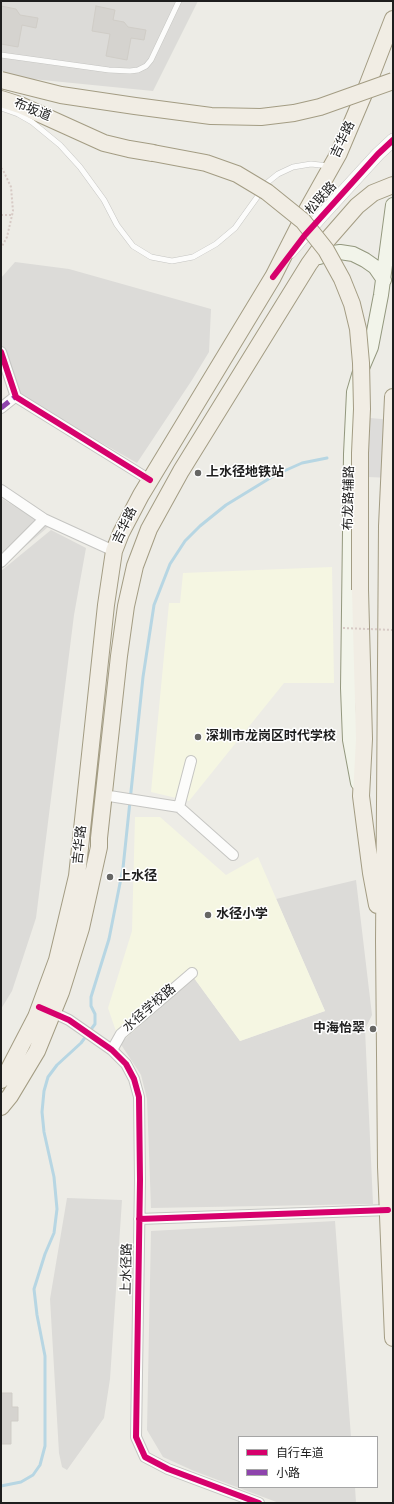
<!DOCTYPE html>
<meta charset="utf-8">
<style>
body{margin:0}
#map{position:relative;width:394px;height:1504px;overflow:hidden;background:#edece6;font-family:Overpass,"Noto Sans SC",sans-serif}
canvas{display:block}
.frame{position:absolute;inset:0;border:2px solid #1e1e1e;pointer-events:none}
.legend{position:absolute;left:238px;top:1436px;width:140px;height:52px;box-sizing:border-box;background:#fff;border:1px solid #a5a5a5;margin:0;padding:5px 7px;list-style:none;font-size:12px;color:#1e1e1e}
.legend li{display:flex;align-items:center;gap:8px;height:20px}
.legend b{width:20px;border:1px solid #a5a5a5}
</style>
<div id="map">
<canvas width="394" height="1504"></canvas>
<div class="frame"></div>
<ul class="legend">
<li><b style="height:5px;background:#d6006c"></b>自行车道</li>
<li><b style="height:5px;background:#8e44ad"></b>小路</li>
</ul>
</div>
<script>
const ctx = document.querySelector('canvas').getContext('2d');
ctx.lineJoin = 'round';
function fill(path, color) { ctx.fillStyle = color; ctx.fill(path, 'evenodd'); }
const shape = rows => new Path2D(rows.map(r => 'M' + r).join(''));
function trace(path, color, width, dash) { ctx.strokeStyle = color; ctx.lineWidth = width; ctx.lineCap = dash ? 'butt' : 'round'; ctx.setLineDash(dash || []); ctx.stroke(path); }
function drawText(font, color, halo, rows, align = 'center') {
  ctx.font = font + ' Overpass,"Noto Sans SC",sans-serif'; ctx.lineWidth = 3; ctx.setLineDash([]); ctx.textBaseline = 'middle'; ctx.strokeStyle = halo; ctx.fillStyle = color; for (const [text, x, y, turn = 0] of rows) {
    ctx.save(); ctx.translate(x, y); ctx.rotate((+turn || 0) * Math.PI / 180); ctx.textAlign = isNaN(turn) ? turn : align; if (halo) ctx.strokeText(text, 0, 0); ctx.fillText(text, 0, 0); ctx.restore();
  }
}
fill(shape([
 [1,1,198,1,153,91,22,78,1,71],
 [15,262,69,269,211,309,209,352,192,380,137,463,14,393,1,355,1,278],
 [1,498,48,527,1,567],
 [51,530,86,548,74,615,36,918,12,991,1,1009,1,571],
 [356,880,372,1015,365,1029,373,1204,151,1208,147,1099,141,1075,120,1043,194,978,240,1041,325,1011,276,899],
 [67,1198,122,1200,110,1379,104,1418,67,1470,62,1467,59,1453,50,1299],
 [335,1221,351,1437,239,1437,239,1487,355,1487,356,1503,279,1503,194,1471,163,1457,147,1430,151,1231]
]), '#dcdbd8');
fill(shape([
 [332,567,334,683,284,683,189,801,151,792,169,603,180,603,183,573],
 [135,817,160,817,226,875,258,857,325,1011,240,1041,194,978,120,1043,108,1008,132,931]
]), '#f5f6e2');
fill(shape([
 [370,418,393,420,393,478,367,477]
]), '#dddcda');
trace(shape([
 [1,1486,21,1482,33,1475,40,1465,45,1446,45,1356,37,1315,34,1289,45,1254,54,1233,57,1209,54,1177,44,1132,42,1112,44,1091,48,1077,57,1065,81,1043,95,1024,95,1014,91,1006,91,997,109,939,123,868,143,677,154,605,170,564,185,541,200,526,226,505,275,475,302,463,327,458]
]), '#b7d6e3', 3);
const building = shape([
 [1,6,16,9,20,15,38,18,36,28,22,25,18,47,1,44,1,6],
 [96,6,115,10,113,20,124,22,128,27,146,30,144,40,131,38,127,60,106,56,110,34,92,31,96,6],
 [1,1393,12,1393,12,1407,18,1407,18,1421,11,1421,11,1444,1,1444,1,1393]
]);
fill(building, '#d5d3cf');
trace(building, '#d0cdc7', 1);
const service = shape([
 [1,55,109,70,130,71,138,70,146,66,151,60,179,1],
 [1,108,18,114,32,122,60,145,80,167,104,200,117,225,133,246,151,257,172,261,193,257,216,244,235,228,268,182,278,174,293,167,311,164,329,166]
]);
const minor = shape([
 [1,352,16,397,150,480],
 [1,408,16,396],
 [1,490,44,519,114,551],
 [1,562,44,519],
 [103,795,179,807,233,855],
 [179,807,191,761],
 [48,1010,69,1020,112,1050,126,1064,134,1079,139,1097,140,1180,136,1437,145,1457,168,1469,259,1503],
 [112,1050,121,1034,192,973],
 [139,1219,388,1210]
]);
const tertiary = shape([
 [290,252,323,214,378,154,393,140]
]);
const secondary = shape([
 [319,257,333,253,340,252,353,254,365,260,375,267,384,280],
 [358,783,350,740,348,688,351,454,354,392,359,375,371,347,381,295,393,205]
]);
const primary = shape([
 [1,99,20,105,104,143,129,149,153,153],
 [393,397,387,526,384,941,386,1167,393,1338],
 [360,590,364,739,361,796,371,873,377,905],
 [1,1080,9,1069,36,1017,57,960,77,876,106,605,114,551,121,533,141,495,273,277,307,210,339,153,364,94,393,19],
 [1,1107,10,1096,37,1051,61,992,81,928,99,847,99,838,119,656,126,606,135,566,149,529,181,471,309,264,322,246,357,206,373,193,393,185]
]);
trace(service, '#c5c5c2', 6);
trace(minor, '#c5c5c2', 12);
trace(tertiary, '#c5c5c2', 14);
trace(secondary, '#93987e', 16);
trace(primary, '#a39c83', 18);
trace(shape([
 [1,168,3,170,11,187,13,211,7,237,1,248],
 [1,215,12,215]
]), '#d7cac5', 2, [2, 2]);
trace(service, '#fcfcfb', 5);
trace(minor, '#fcfcfb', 10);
trace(tertiary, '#fcfcfb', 13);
trace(secondary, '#f2f4ea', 14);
trace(primary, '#f1ede4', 16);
const primaryBridge = shape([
 [1,80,61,95,135,106,211,116,261,117,294,113,320,107,393,81],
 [153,153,206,163,237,174,267,192,303,221,326,250,342,279,352,304,358,329,361,363,362,409,360,453,360,590]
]);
trace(primaryBridge, '#a39c83', 18, []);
trace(shape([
 [343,628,393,630]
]), '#d7cac5', 2, [2, 2]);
trace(primaryBridge, '#f1ede4', 16);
trace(shape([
 [1,408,16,396]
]), '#8e44ad', 5, [10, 5]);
trace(shape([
 [273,277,305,235,378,154,393,140],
 [1,352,16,397,150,480],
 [39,1007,69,1020,112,1050,126,1064,134,1079,139,1097,140,1180,136,1437,145,1457,168,1469,259,1503],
 [139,1219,388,1210]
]), '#d6006c', 6);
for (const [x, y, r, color] of [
 [198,473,4,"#666664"],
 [198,737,4,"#666664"],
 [110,877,4,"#666664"],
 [208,915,4,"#666664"],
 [373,1029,4,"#666664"]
]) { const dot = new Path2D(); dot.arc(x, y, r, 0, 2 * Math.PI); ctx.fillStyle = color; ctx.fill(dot); trace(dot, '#fff', 1.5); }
drawText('13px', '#1e1e1e', '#fff', [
 ["布坂道",32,111,22],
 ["吉华路",344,140,-65],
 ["松联路",322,199,-48],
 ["布龙路辅路",350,498,-89],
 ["吉华路",126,526,-65],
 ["吉华路",81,845,-84],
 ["水径学校路",150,1009,-41],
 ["上水径路",128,1269,-89]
]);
drawText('bold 13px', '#1e1e1e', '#fff', [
 ["上水径地铁站",206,473],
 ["深圳市龙岗区时代学校",206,737],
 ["上水径",118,877],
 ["水径小学",216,915],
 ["中海怡翠",365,1029,"right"]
], 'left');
</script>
